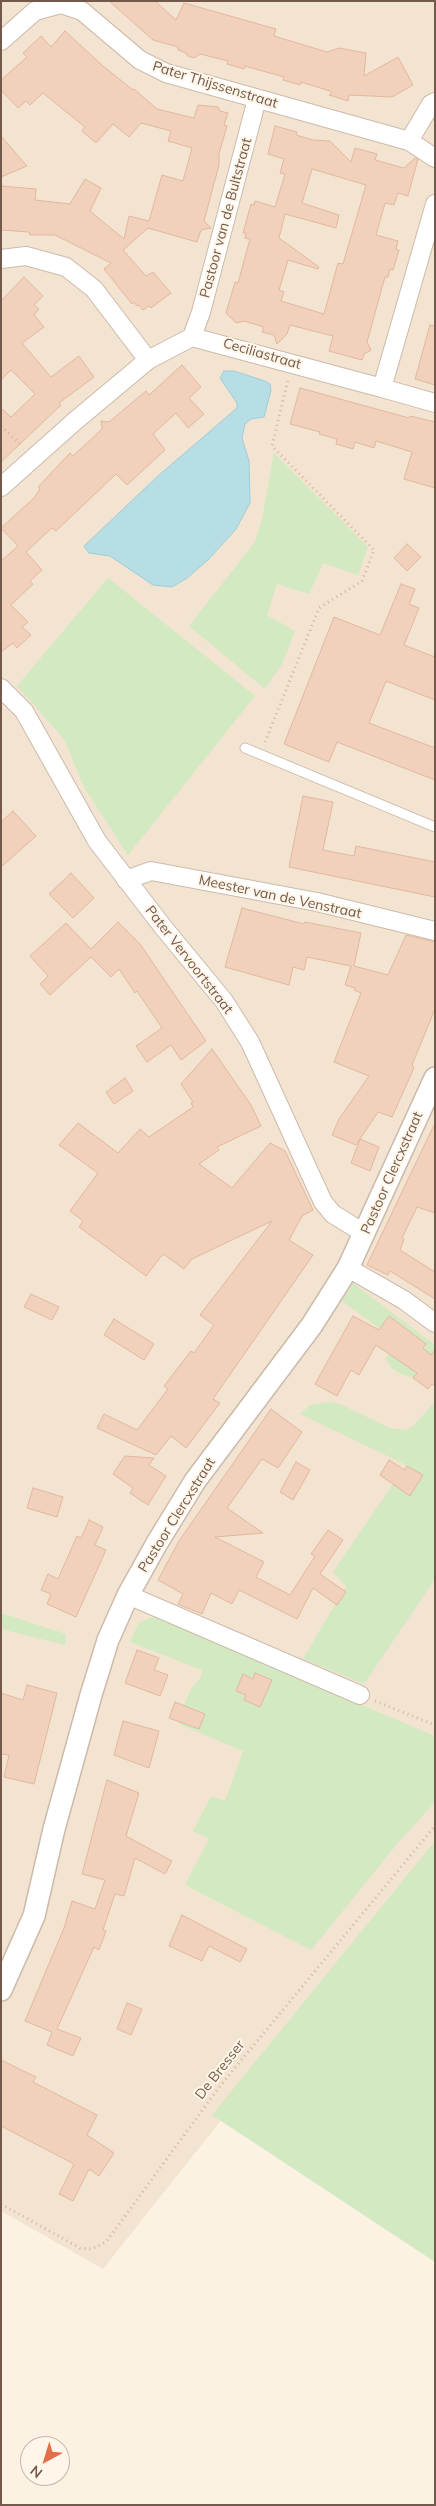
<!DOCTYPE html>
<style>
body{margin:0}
#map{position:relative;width:436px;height:2506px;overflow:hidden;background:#fcf2e3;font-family:Mulish,sans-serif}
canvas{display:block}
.frame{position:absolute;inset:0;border:2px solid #73594a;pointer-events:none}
.north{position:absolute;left:20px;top:2436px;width:50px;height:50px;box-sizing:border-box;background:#fff6e9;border:1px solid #c7b7a9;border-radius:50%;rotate:219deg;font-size:14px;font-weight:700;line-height:20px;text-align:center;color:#73594a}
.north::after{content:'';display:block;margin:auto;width:18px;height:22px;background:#e36e4b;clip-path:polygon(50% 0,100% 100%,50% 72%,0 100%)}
</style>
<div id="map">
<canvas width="436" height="2506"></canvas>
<div class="frame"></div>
<div class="north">N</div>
</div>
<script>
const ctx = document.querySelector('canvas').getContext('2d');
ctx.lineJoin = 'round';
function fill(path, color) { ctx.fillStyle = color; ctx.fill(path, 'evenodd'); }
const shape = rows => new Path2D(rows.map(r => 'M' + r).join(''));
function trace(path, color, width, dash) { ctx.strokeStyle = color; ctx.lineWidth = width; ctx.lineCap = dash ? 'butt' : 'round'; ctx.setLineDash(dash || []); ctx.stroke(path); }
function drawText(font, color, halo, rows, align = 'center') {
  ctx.font = font + ' Mulish,sans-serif'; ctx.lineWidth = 4; ctx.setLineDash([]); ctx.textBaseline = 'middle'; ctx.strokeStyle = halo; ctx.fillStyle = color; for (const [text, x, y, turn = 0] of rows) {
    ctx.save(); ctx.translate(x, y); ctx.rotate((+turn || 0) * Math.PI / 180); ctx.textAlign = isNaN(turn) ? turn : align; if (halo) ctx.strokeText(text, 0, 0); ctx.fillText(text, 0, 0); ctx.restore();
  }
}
fill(shape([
 [1,1,435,1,435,1851,103,2269,1,2211]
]), '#f3e4d2');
fill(shape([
 [274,453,368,547,358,575,323,563,309,594,277,584,267,615,295,631,282,664,265,689,189,626,255,542,262,519],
 [108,578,255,696,128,855,85,789,64,739,17,686],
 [353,1283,435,1345,435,1376,414,1378,401,1374,391,1368,386,1359,389,1350,383,1331,342,1301],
 [329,1402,340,1404,390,1428,404,1430,412,1427,435,1402,435,1579,364,1684,303,1659,346,1586,333,1572,406,1465,300,1414,310,1405],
 [1,1613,66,1634,65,1645,1,1629],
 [154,1617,435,1736,435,1802,397,1844,311,1950,185,1885,209,1839,193,1831,211,1796,225,1801,243,1751,179,1724,178,1720,191,1689,201,1677,202,1670,130,1642,139,1622],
 [435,1841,435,2262,212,2115]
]), '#d2e9c2');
const water = shape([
 [224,371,234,371,265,381,270,384,271,390,264,417,251,419,245,424,242,438,249,461,250,503,236,529,208,560,187,578,172,587,153,585,110,556,89,553,84,546,158,476,237,408,237,403,220,378,224,371]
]);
fill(water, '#b8dee5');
trace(water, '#9fcdd6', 1);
const building = shape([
 [109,1,155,1,176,20,184,3,276,29,274,36,327,52,339,48,366,53,364,76,398,57,413,85,392,97,349,95,348,101,329,95,332,93,330,91,301,82,300,85,283,80,284,77,245,66,244,69,227,64,228,61,200,54,194,58,188,56,186,53,178,50,178,47,153,40,109,1],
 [65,31,103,66,133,90,134,89,157,109,194,118,198,105,218,107,220,111,228,113,224,125,227,126,219,154,219,165,204,221,211,228,201,230,197,242,148,228,123,250,146,276,153,272,171,293,151,308,149,306,143,310,139,305,137,306,134,302,132,304,104,269,111,263,55,235,30,235,29,232,1,230,1,186,36,189,35,200,70,204,85,179,101,188,90,211,124,239,129,216,149,221,162,175,183,181,192,148,168,141,171,131,141,123,129,137,113,124,96,143,82,131,85,127,43,93,30,105,26,101,18,108,1,90,1,80,27,57,23,53,41,36,51,47,65,31],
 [275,126,297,132,296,135,313,140,330,141,351,162,355,148,377,154,375,160,404,168,415,158,418,159,408,196,398,193,394,205,385,203,376,235,398,241,396,249,399,250,393,270,390,269,388,277,385,277,367,342,371,350,364,354,362,360,329,351,333,336,290,325,287,334,277,344,274,335,262,332,264,327,244,321,236,323,226,313,235,282,238,283,250,239,245,238,246,233,243,233,251,204,254,205,255,201,275,207,285,174,280,173,284,159,268,154,275,126],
 [312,169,366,185,343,264,338,263,324,314,281,301,284,292,279,290,288,260,318,269,319,267,279,238,285,214,336,228,339,215,302,203,312,169],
 [1,136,27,166,1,177,1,136],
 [24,277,43,296,34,305,39,309,34,315,44,327,22,343,51,377,79,356,94,377,59,403,61,405,1,462,1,408,11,417,35,394,11,370,1,380,1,301,24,277],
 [430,325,435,326,435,385,415,379,430,325],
 [182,365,201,387,189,398,204,414,188,428,176,413,153,434,165,450,127,485,116,474,56,531,52,528,26,552,42,570,30,581,33,584,11,605,28,622,22,627,31,635,17,648,13,643,1,652,1,561,18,546,1,528,34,498,40,489,38,487,70,453,73,456,102,429,101,421,109,422,146,391,149,395,182,365],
 [300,388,409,418,410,416,435,422,435,488,404,479,412,452,376,441,374,448,355,442,353,449,336,444,337,439,319,434,320,432,290,424,300,388],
 [407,544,421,557,407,571,394,558,407,544],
 [401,584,415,589,409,604,419,608,404,645,435,657,435,700,386,681,369,723,435,748,435,780,337,742,329,762,284,744,334,617,380,635,401,584],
 [303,796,333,802,323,850,354,856,356,846,435,862,435,897,289,867,303,796],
 [13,811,36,836,1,867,1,822,13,811],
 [71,873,94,898,73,918,49,894,71,873],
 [242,908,304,924,305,922,361,933,354,966,388,975,406,935,435,942,435,1009,412,1065,414,1068,392,1117,378,1112,356,1145,332,1135,339,1119,369,1076,334,1062,361,993,354,990,355,988,345,985,351,966,307,957,304,970,293,967,289,985,225,967,242,908],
 [118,922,140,944,206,1041,181,1060,171,1045,147,1062,136,1046,162,1028,137,991,135,993,119,969,111,977,91,957,50,995,40,984,48,976,30,956,66,923,91,949,118,922],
 [212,1049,251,1105,261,1126,217,1147,219,1150,199,1164,232,1188,270,1143,285,1151,313,1210,302,1216,289,1240,313,1255,213,1399,220,1403,186,1448,171,1436,156,1455,97,1428,104,1414,137,1430,168,1389,164,1386,191,1351,194,1353,214,1325,200,1315,272,1221,192,1259,184,1269,163,1254,146,1276,79,1227,83,1221,70,1211,98,1173,59,1145,78,1123,118,1153,140,1129,149,1137,193,1107,191,1103,193,1102,181,1084,212,1049],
 [125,1078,133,1091,114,1104,106,1092,125,1078],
 [435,1123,435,1213,417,1207,402,1238,404,1239,400,1250,435,1272,435,1299,390,1271,388,1275,367,1265,435,1123],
 [360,1139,379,1147,370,1171,351,1163,360,1139],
 [31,1294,59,1307,52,1320,24,1307,31,1294],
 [353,1316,379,1330,389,1316,426,1344,423,1348,431,1355,435,1350,435,1386,432,1384,428,1389,413,1378,417,1373,376,1345,359,1375,351,1370,337,1396,315,1384,353,1316],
 [114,1319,154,1344,144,1360,104,1335,114,1319],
 [271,1409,302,1432,278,1468,262,1459,227,1508,263,1533,215,1537,264,1562,256,1577,290,1595,315,1556,311,1554,328,1530,343,1540,320,1574,346,1592,337,1605,313,1588,297,1619,239,1590,232,1604,211,1593,202,1614,178,1604,183,1594,158,1580,179,1541,271,1409],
 [125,1456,154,1458,149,1465,166,1476,148,1505,130,1493,133,1488,113,1474,125,1456],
 [389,1460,405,1470,407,1466,423,1475,410,1496,380,1475,389,1460],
 [296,1462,310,1470,293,1500,280,1492,296,1462],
 [33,1488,63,1497,57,1517,27,1508,33,1488],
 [89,1520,103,1527,95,1545,106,1550,76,1617,47,1604,51,1594,41,1590,48,1574,58,1579,77,1536,81,1538,89,1520],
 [137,1650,159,1658,154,1670,168,1675,160,1696,125,1683,137,1650],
 [255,1673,272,1680,260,1707,244,1700,246,1695,236,1691,243,1674,253,1679,255,1673],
 [27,1685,57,1693,34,1784,4,1777,9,1755,1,1754,1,1693,23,1700,27,1685],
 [175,1702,205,1714,199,1729,169,1718,175,1702],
 [123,1721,159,1731,149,1768,114,1755,123,1721],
 [107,1780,139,1793,126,1836,172,1861,165,1874,135,1858,124,1896,115,1894,103,1930,106,1931,99,1950,94,1947,57,2029,81,2038,73,2056,47,2045,52,2032,25,2021,64,1928,72,1901,95,1909,105,1880,82,1874,107,1780],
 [182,1915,247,1949,240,1962,209,1946,202,1961,169,1946,182,1915],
 [127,2003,142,2009,131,2035,117,2029,127,2003],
 [1,2060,36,2077,33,2082,97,2115,87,2135,114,2153,99,2176,89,2169,73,2201,59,2194,74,2164,1,2126,1,2060]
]);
fill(building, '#f1d1bc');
trace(building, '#e3b89c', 1);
const service = shape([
 [245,748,435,827]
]);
const minor = shape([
 [1,41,35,11,61,4,82,11,140,60,166,73,409,141,435,158],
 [409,141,431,104,435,102],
 [1,259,26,256,66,267,94,289,148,360],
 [192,337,201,312,257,99],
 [382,388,435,403],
 [1,487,75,421,148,360,192,337,382,388,435,204],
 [1,688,24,711,97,841,163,927,224,1001,250,1042,323,1202,333,1214,365,1234],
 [126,880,151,871,317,902,435,931],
 [348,1268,404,1300,435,1323],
 [128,1595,360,1695]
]);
const tertiary = shape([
 [1,1990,34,1916,54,1829,91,1695,108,1640,128,1595,157,1543,195,1481,312,1325,348,1268,435,1078]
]);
trace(service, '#cdbaaa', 11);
trace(minor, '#cdbaaa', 20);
trace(tertiary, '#cdbaaa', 24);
trace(shape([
 [1,426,21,445],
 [265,742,319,608,362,581,374,550,272,446,288,380],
 [375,1701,435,1725],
 [1,2204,80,2248,92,2249,106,2242,220,2086,435,1826]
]), '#d5b49f', 3, [1, 4]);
trace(service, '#fff', 9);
trace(minor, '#fff', 18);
trace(tertiary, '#fff', 21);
drawText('14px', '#73594a', '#fff6e9', [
 ["Pater Thijssenstraat",215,85,17],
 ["Pastoor van de Bultstraat",226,218,-75],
 ["Ceciliastraat",262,354,16],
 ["Meester van de Venstraat",280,897,12],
 ["Pater Vervoortstraat",189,960,52],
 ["Pastoor Clercxstraat",392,1173,-66],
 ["Pastoor Clercxstraat",177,1515,-58],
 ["De Bresser",220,2070,-52]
]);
</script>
